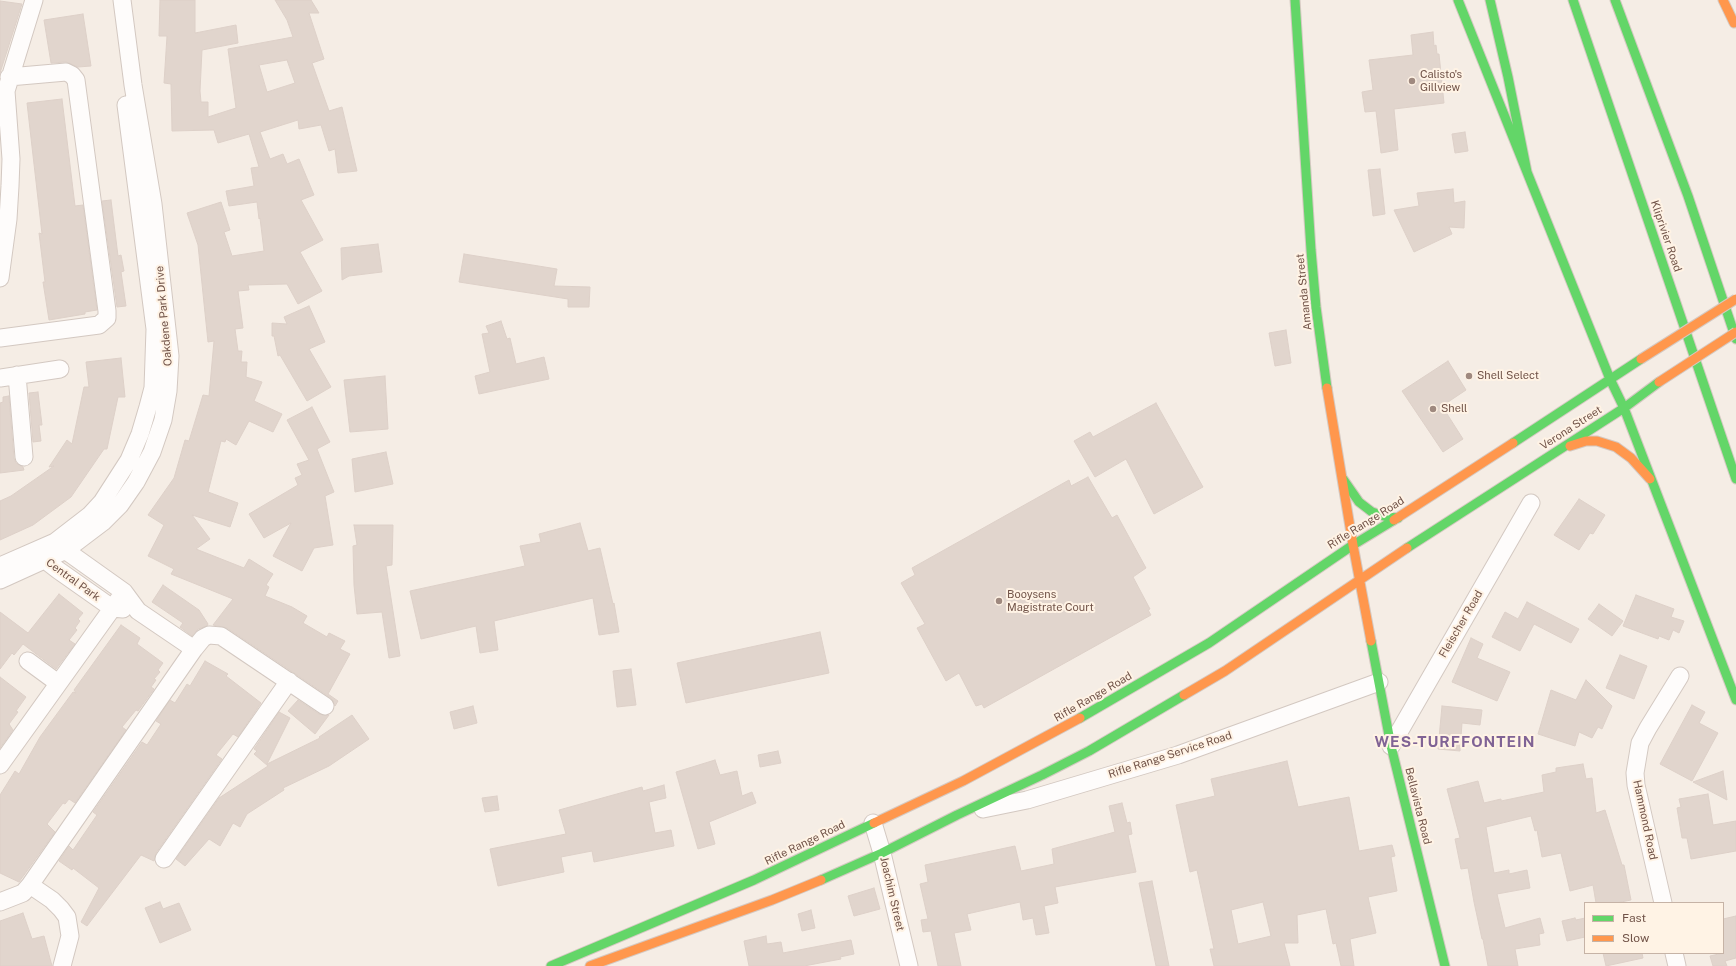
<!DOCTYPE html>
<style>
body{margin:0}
#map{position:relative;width:1736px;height:966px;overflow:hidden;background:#f5ede5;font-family:"Public Sans",sans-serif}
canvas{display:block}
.legend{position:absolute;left:1584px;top:902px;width:140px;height:52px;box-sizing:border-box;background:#fff3e5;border:1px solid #c6b3a6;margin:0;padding:5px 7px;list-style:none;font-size:12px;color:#715348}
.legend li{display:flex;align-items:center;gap:8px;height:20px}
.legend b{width:20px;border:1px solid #c6b3a6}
</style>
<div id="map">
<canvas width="1736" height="966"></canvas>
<ul class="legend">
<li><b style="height:5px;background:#63d668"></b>Fast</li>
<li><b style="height:5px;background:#ff974d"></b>Slow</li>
</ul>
</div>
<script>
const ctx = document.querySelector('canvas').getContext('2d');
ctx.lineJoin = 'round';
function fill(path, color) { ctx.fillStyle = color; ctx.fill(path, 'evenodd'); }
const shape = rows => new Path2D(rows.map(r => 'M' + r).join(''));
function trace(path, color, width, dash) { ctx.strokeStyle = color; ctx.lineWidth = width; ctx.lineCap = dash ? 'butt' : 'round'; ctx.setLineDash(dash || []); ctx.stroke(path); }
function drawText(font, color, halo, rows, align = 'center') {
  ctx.font = font + ' "Public Sans",sans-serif'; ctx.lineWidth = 4; ctx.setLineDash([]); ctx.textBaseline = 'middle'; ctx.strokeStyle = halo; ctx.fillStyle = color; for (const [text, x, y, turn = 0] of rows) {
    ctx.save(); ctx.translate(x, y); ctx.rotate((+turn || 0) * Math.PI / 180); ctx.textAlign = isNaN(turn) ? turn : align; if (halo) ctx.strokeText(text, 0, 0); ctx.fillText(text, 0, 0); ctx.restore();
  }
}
const building = shape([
 [160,0,195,0,195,33,236,25,238,43,202,50,200,91,201,102,208,102,208,117,236,108,228,49,293,37,287,20,275,0,311,0,319,13,309,13,324,59,312,63,329,111,342,107,357,171,338,173,335,149,329,151,321,125,299,129,298,120,260,132,270,159,283,154,287,164,299,159,314,195,301,200,323,240,300,252,322,291,298,304,287,284,248,285,249,290,238,291,243,328,235,329,238,351,242,351,241,362,247,362,246,377,262,382,254,401,282,414,273,432,249,421,236,445,226,439,225,442,221,441,208,492,238,503,230,527,192,515,210,539,196,549,244,568,249,559,273,574,266,585,269,587,265,596,292,607,307,616,303,623,327,637,329,633,345,641,340,649,350,654,328,694,338,701,335,706,331,698,294,673,227,628,213,625,233,599,171,574,174,569,148,556,164,525,148,515,174,478,185,440,189,441,203,395,209,396,214,341,208,342,198,245,187,213,221,202,230,230,224,232,232,256,264,251,260,218,259,219,257,202,229,206,226,191,254,186,251,168,259,167,249,134,218,143,214,130,172,131,171,84,164,83,167,36,159,36,160,0],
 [287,60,295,83,267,92,259,65,287,60],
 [0,1,22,4,0,73,0,1],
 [83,14,91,66,78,67,66,62,51,63,44,20,83,14],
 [1433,32,1434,46,1436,45,1437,54,1439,54,1444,103,1394,109,1398,150,1381,153,1376,111,1365,112,1362,92,1373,90,1369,60,1413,55,1411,35,1433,32],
 [62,99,75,206,83,205,97,310,85,312,85,314,49,320,43,282,45,282,39,233,42,234,27,103,62,99],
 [1465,132,1468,151,1455,153,1452,134,1465,132],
 [1380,169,1385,214,1373,216,1368,170,1380,169],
 [1453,189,1454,203,1465,201,1464,228,1449,227,1452,234,1414,252,1394,210,1419,206,1417,193,1453,189],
 [111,200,118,256,121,255,124,271,121,272,126,306,117,307,102,201,111,200],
 [378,244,382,272,349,276,342,280,341,248,378,244],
 [464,254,557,269,554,286,590,287,589,307,568,307,568,299,459,282,464,254],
 [309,306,325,342,309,349,331,387,307,401,280,355,278,356,274,336,272,336,272,323,287,324,284,317,309,306],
 [501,321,507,339,510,338,516,364,544,357,549,379,479,394,475,376,490,372,482,334,489,333,486,326,501,321],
 [1286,330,1291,363,1275,366,1269,333,1286,330],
 [121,358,125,397,118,397,107,449,104,449,71,497,33,525,0,540,0,501,11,496,54,466,49,467,67,440,72,444,84,387,89,387,86,362,121,358],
 [1448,361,1466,390,1442,406,1463,439,1443,452,1402,391,1448,361],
 [385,376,388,429,350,432,344,380,385,376],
 [38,392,42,425,39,425,41,441,33,442,29,393,38,392],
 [9,396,14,458,16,463,23,467,24,470,0,473,0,403,3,402,3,397,9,396],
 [1156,403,1203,487,1154,514,1126,459,1095,477,1074,441,1090,432,1093,437,1156,403],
 [312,407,330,442,317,449,334,492,325,496,333,545,314,548,302,571,273,556,291,523,264,538,249,514,298,485,295,478,302,475,297,464,309,460,287,420,312,407],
 [386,452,393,484,355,492,352,459,386,452],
 [1088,477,1112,518,1117,515,1146,568,1133,577,1150,609,1148,610,1151,615,984,708,982,704,976,706,959,673,946,681,917,628,925,624,901,583,915,575,912,568,1069,480,1071,486,1088,477],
 [1579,499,1605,515,1593,534,1590,533,1579,550,1554,535,1579,499],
 [580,523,588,551,600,548,613,604,614,603,619,632,599,635,593,598,494,621,498,650,480,653,476,626,421,639,410,591,525,566,520,546,541,542,539,534,580,523],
 [354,525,393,525,392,565,386,566,400,656,389,658,382,612,357,614,354,585,353,546,357,545,354,525],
 [163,585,199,610,208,624,207,626,198,629,192,636,180,627,183,623,152,602,163,585],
 [59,594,83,613,78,619,80,621,75,628,77,630,69,640,75,644,56,669,23,644,14,655,12,653,0,669,0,612,28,633,59,594],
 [1636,595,1674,609,1671,617,1684,621,1679,633,1673,630,1669,640,1659,636,1658,639,1623,626,1636,595],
 [1527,602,1579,629,1571,643,1534,624,1520,651,1492,637,1505,612,1518,619,1527,602],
 [1599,604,1623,621,1612,636,1588,619,1599,604],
 [121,625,140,638,137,644,163,663,158,670,160,672,154,679,156,680,151,687,154,689,138,711,136,710,122,727,126,730,75,803,69,799,65,804,63,803,47,824,55,832,19,882,0,873,0,795,15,771,19,774,40,737,73,692,76,693,74,690,121,625],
 [820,632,829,673,686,703,677,663,820,632],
 [1471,638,1483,644,1477,658,1510,672,1497,701,1452,682,1471,638],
 [1620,655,1647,666,1634,699,1606,688,1620,655],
 [205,661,228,674,226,676,261,703,238,737,233,734,216,755,222,759,156,853,154,861,141,855,87,926,81,922,99,888,73,868,72,870,59,861,69,846,73,850,97,815,93,812,142,742,147,745,161,724,156,721,170,700,175,703,187,684,190,686,205,661],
 [631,669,636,705,617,707,613,671,631,669],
 [0,677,26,697,16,711,18,712,9,724,13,730,0,748,0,677],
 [1586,680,1612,706,1602,729,1598,727,1592,738,1579,732,1575,746,1538,734,1551,690,1576,700,1586,680],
 [298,700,319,714,329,715,315,734,288,711,298,700],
 [1692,705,1705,712,1699,723,1718,733,1692,781,1660,764,1692,705],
 [473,706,477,723,454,729,450,712,473,706],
 [1442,706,1482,710,1480,725,1462,723,1460,751,1438,749,1442,706],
 [279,712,290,718,267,764,320,738,319,737,352,715,369,739,329,766,283,788,284,790,247,814,240,827,233,823,220,846,209,839,185,866,176,859,219,798,268,766,254,754,257,751,254,749,279,712],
 [778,751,781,763,760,767,758,755,778,751],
 [715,760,720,775,737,771,742,796,752,792,756,803,709,822,715,844,698,849,676,772,715,760],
 [1287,761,1298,807,1349,797,1359,851,1392,845,1395,856,1391,857,1397,891,1368,897,1376,933,1350,939,1354,966,1341,966,1336,943,1333,944,1326,909,1297,915,1298,943,1284,943,1290,966,1214,966,1210,949,1214,949,1197,870,1190,872,1176,805,1215,796,1211,779,1287,761],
 [1263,902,1271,936,1238,944,1231,910,1263,902],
 [1583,764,1586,779,1592,778,1596,813,1605,810,1622,865,1624,865,1631,900,1616,903,1596,903,1593,885,1570,891,1561,853,1542,857,1537,830,1535,831,1531,816,1486,827,1494,873,1509,870,1509,874,1527,870,1530,888,1497,894,1505,928,1540,918,1544,933,1539,934,1540,945,1515,949,1518,966,1488,966,1483,939,1482,939,1474,902,1468,868,1461,869,1455,839,1460,838,1447,789,1478,781,1484,803,1501,799,1501,801,1544,792,1542,775,1556,772,1556,768,1583,764],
 [1723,771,1727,800,1693,782,1723,771],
 [664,785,666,798,649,802,655,833,671,830,674,846,594,862,592,851,561,857,564,872,498,886,490,849,566,834,559,810,642,787,643,791,664,785],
 [1708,794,1713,825,1736,821,1736,851,1691,859,1687,838,1682,838,1677,808,1681,807,1679,799,1708,794],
 [497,796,499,810,485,812,482,798,497,796],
 [1122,803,1127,823,1130,822,1132,834,1128,835,1136,872,1055,887,1058,903,1044,906,1049,933,1036,935,1033,918,1023,920,1020,902,967,914,971,930,954,933,961,966,938,966,931,931,923,932,921,920,928,919,920,884,928,882,925,865,1015,846,1021,871,1054,864,1052,849,1115,832,1109,806,1122,803],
 [1152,881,1169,966,1156,966,1139,883,1152,881],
 [874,888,880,909,854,916,848,896,874,888],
 [160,902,163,909,179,903,191,930,160,943,145,908,160,902],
 [811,910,815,928,802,931,798,914,811,910],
 [23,913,32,939,44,936,52,966,0,966,0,921,23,913],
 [1736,916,1736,958,1725,961,1727,966,1713,966,1710,956,1723,953,1723,919,1736,916],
 [1575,918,1576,920,1585,918,1585,937,1567,941,1562,921,1575,918],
 [766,936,767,944,781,942,783,953,851,940,854,954,840,957,841,959,804,966,749,966,744,941,766,936],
 [1603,953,1642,953,1643,958,1606,966,1603,953]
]);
fill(building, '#e1d5cd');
trace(building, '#ddd0c8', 1);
const street = shape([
 [0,278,8,219,10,186,11,159,6,91,34,0],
 [0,338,99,325,107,318,107,311,76,80,72,75,66,72,9,77],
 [17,375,24,457],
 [0,378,60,369],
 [58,545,124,592,138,611,194,649],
 [39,553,45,560,58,570,112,608,123,609],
 [0,566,55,542,90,515,102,502,129,460,140,434,148,407,153,388,155,329,126,105],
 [0,580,66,550,103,522,120,505,136,482,152,452,163,420,168,391,170,356,153,204,133,85,122,0],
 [28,661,58,683],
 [1391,746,1531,503],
 [0,765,124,592],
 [983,809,1027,800,1178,755,1379,682],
 [873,823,882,853,909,966],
 [164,859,289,681],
 [30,885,52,900,61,909,67,917,70,936,62,966],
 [0,902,23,893,30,885,194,649,203,638,209,635,221,636,325,706],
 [1663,903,1636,785,1635,773,1640,743,1648,728,1680,676],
 [1674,953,1677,966]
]);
const fast = shape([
 [1295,0,1311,250,1316,307,1327,388],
 [1458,0,1610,379,1624,408],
 [1490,0,1508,77,1527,172],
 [1573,0,1736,479],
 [1615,0,1688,196,1736,339],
 [1624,408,1736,700],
 [1513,443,1641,359],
 [1343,479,1359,502,1372,512,1387,517,1398,518],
 [1407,548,1624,408,1659,382],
 [1371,641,1391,746,1445,966],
 [1080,718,1209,643,1353,545,1394,520],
 [821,880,882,853,957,815,1042,775,1089,751,1184,695],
 [551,966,754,880,874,823]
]);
const slow = shape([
 [1723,0,1734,23],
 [1327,388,1353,545,1371,641],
 [1570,446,1586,441,1597,441,1616,447,1631,458,1650,479],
 [1394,520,1513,443],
 [1184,695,1225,671,1407,548],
 [874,823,963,781,1080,718],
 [590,966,772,900,821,880]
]);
trace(street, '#d3c8c1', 19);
trace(fast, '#d5c9c2', 11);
trace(slow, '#d5c9c2', 11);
trace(street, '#fefcfb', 17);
trace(fast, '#63d668', 9);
trace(slow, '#ff974d', 9);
const slowBridge = shape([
 [1641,359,1736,299],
 [1659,382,1736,332]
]);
trace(slowBridge, '#d5c9c2', 11, []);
trace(slowBridge, '#ff974d', 9);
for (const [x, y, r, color] of [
 [1412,81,4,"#9f897f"],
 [1469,376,4,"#9f897f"],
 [1433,409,4,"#9f897f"],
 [999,601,4,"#9f897f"]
]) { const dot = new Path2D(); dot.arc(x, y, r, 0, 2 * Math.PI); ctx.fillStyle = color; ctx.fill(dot); trace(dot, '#fff3e5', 1.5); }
drawText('11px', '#715348', '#fff3e5', [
 ["Calisto's",1420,75],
 ["Gillview",1420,88],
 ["Shell Select",1477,376],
 ["Shell",1441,409],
 ["Booysens",1007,595],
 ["Magistrate Court",1007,608]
], 'left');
drawText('11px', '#715348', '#fff3e5', [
 ["Kliprivier Road",1666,236,71],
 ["Amanda Street",1304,292,-96],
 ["Oakdene Park Drive",164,316,-95],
 ["Verona Street",1571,428,-33],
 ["Rifle Range Road",1366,523,-32],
 ["Central Park",73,580,36],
 ["Fleischer Road",1461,624,-60],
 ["Rifle Range Road",1093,697,-30],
 ["Rifle Range Service Road",1170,755,-18],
 ["Bellavista Road",1418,806,76],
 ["Hammond Road",1645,820,78],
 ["Rifle Range Road",805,843,-26],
 ["Joachim Street",892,894,77]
]);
ctx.letterSpacing = '1px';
drawText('bold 15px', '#806395', '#fff3e5', [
 ["WES-TURFFONTEIN",1455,742]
]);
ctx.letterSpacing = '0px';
</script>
